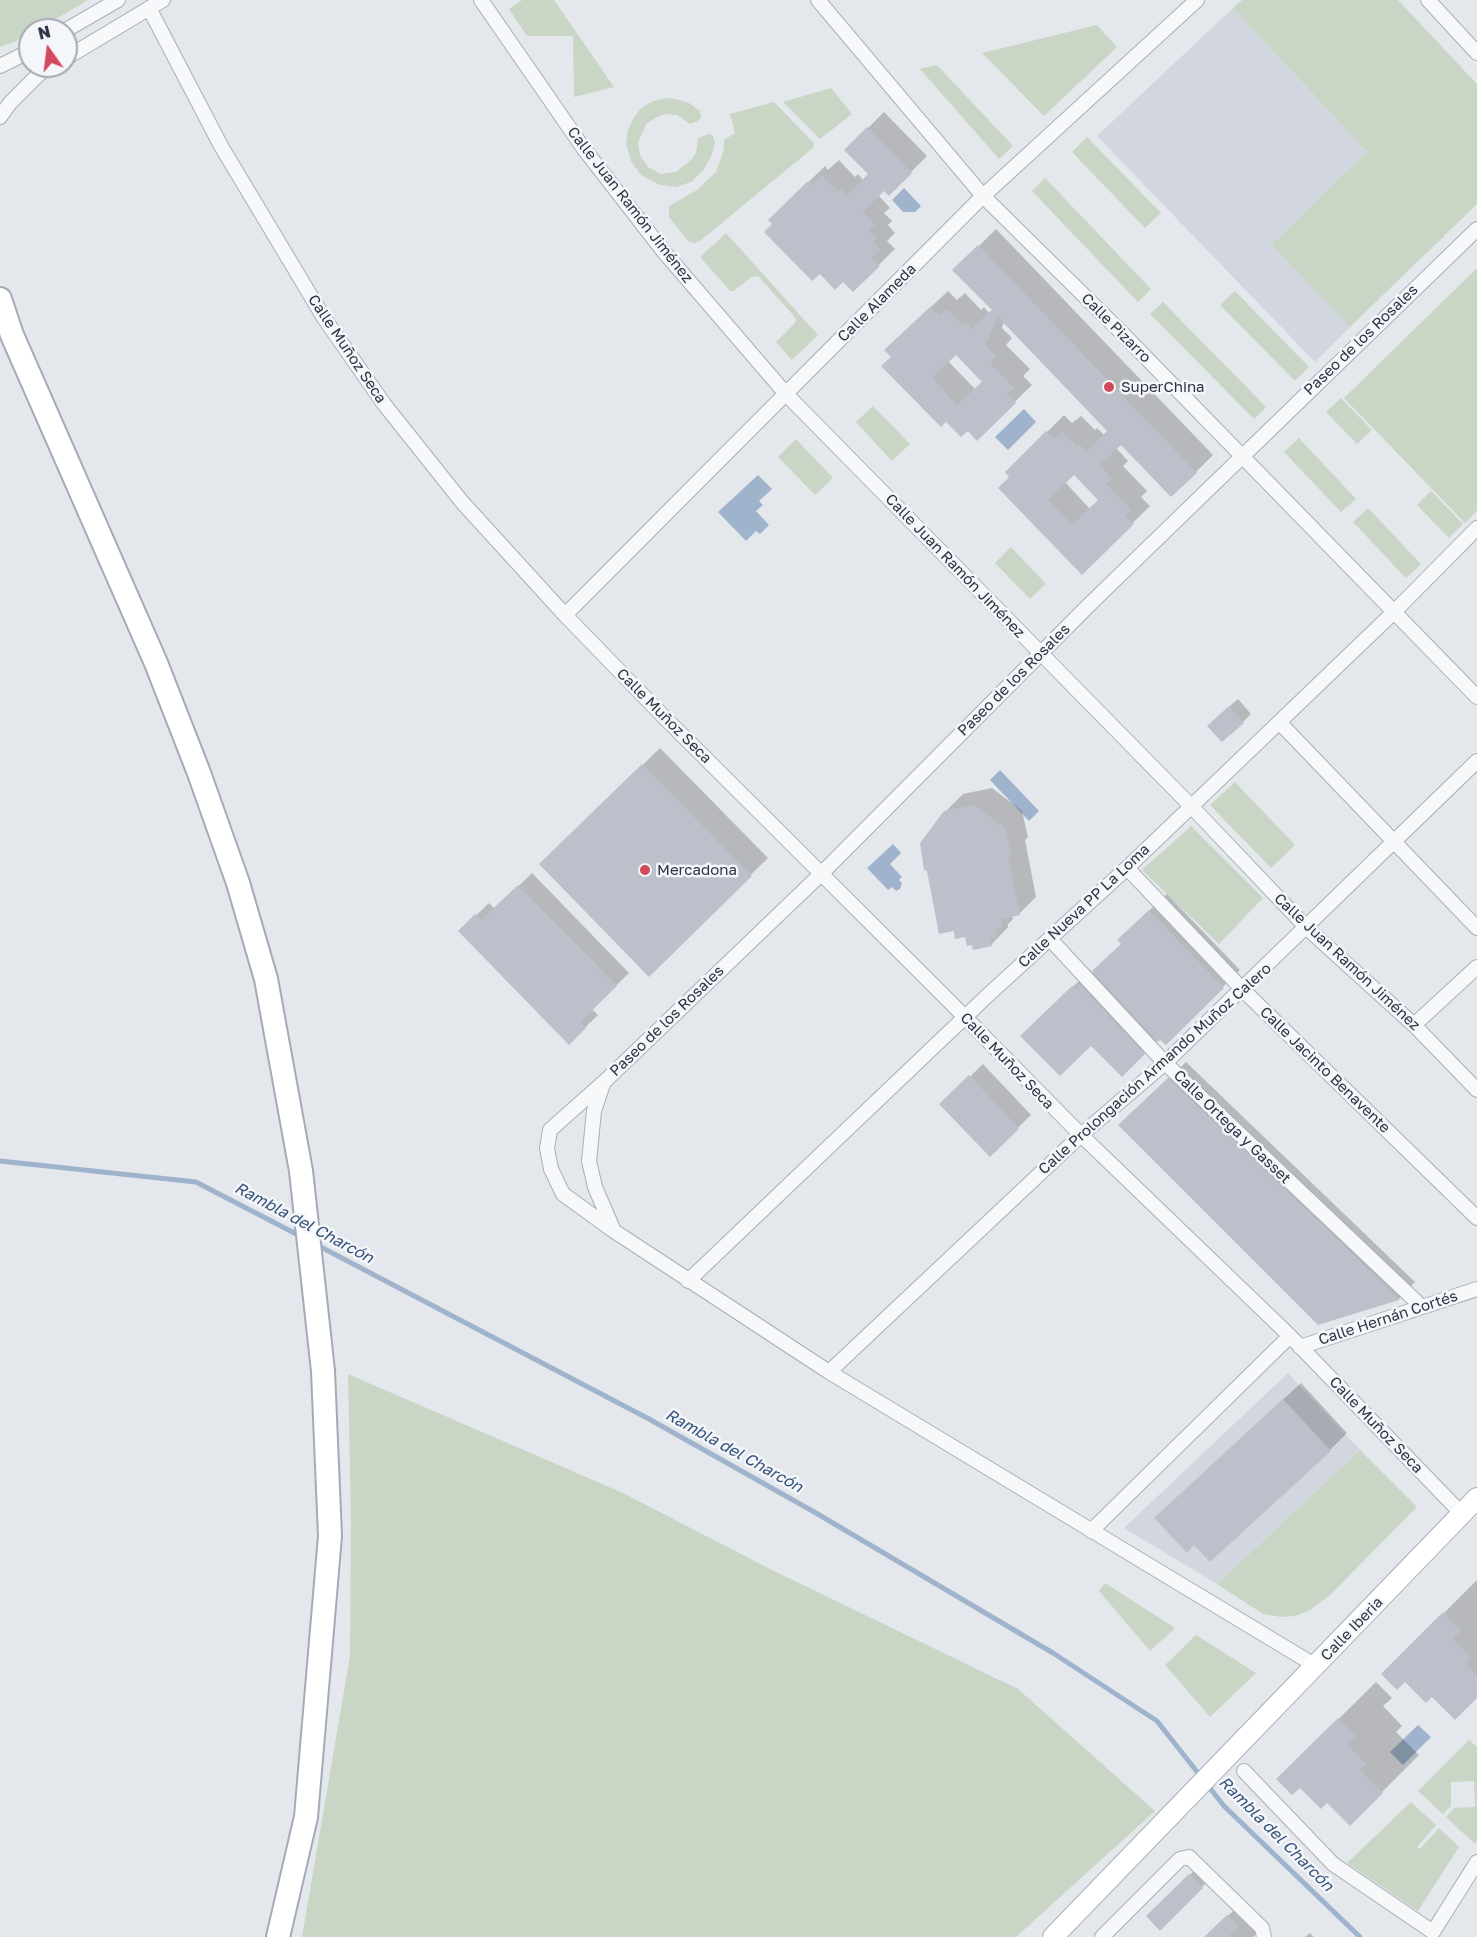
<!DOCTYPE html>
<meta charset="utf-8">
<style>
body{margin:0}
#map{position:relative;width:1477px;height:1937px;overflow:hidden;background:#e4e7ec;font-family:"Golos Text",sans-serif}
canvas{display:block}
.north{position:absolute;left:18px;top:18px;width:60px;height:60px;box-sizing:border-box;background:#f4f6f9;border:2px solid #a4a8b1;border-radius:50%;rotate:346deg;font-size:16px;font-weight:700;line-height:24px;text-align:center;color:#2b3445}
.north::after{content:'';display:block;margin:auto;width:21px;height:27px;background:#d1495b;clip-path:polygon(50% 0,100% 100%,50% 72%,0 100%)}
</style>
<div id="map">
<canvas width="1477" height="1937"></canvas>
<div class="north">N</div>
</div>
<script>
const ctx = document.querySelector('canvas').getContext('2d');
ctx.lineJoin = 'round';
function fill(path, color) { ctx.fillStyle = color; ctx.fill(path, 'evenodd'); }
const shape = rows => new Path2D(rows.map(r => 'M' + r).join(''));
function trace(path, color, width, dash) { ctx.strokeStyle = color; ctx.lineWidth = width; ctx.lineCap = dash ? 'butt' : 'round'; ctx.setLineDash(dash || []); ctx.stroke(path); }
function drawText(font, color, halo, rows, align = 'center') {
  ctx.font = font + ' "Golos Text",sans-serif'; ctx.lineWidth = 5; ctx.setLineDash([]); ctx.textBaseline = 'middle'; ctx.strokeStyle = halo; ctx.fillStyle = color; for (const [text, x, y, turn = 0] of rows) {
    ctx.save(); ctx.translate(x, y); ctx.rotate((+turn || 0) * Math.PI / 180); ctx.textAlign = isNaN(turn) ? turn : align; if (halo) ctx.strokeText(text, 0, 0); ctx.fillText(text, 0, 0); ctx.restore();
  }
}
fill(shape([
 [1233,8,1445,236,1396,281,1315,362,1097,136],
 [1288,1373,1360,1450,1217,1584,1124,1528]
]), '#d2d6de');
fill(shape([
 [0,0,88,0,37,30,30,30,30,34,22,39,0,47],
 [522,0,554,0,614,87,574,97,573,36,527,36,509,9],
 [1242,0,1398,0,1477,84,1477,204,1350,327,1272,245,1367,152,1233,8],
 [1097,25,1117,47,1044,116,982,53],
 [937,65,1013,146,999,159,920,69],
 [831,88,852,114,820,139,783,102],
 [669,98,676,99,689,103,700,111,701,117,698,121,690,124,677,115,666,114,655,118,646,124,638,143,640,155,648,167,661,174,676,172,692,159,696,153,698,138,709,134,712,135,715,142,712,155,704,169,691,182,676,187,660,185,641,175,631,161,626,144,628,130,633,119,641,108,653,101],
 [774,102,814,143,813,148,701,240,695,243,689,242,669,217,669,206,697,190,716,172,724,149,724,140,735,133,730,114],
 [1087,137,1161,213,1145,228,1072,152],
 [1045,178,1151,289,1138,302,1032,191],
 [726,233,818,335,792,360,776,342,795,323,796,319,793,315,758,276,751,277,734,291,730,291,700,257],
 [1477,268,1477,511,1465,523,1344,398],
 [1235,291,1309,367,1295,381,1220,305],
 [1163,302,1266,407,1254,419,1150,314],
 [1341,398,1372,430,1357,444,1326,412],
 [873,406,910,444,892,461,856,422],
 [1299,438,1356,499,1341,512,1284,452],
 [796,439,833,478,815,495,778,457],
 [1431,491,1463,524,1449,538,1417,505],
 [1368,508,1421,564,1406,578,1353,522],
 [1011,547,1046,584,1030,599,995,563],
 [1235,782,1295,845,1271,868,1210,805],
 [1191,826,1263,898,1219,944,1142,870],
 [348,1374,623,1493,770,1569,1018,1689,1155,1811,1016,1937,302,1937,350,1656,351,1519],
 [1360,1450,1417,1507,1330,1595,1310,1610,1295,1616,1281,1617,1263,1614,1217,1584],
 [1105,1583,1175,1628,1150,1651,1099,1591],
 [1196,1635,1256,1673,1210,1717,1165,1665],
 [1469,1740,1477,1747,1477,1841,1475,1844,1446,1817,1454,1808,1475,1807,1474,1781,1451,1782,1451,1806,1443,1814,1418,1791],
 [1411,1802,1436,1825,1417,1847,1420,1849,1439,1828,1459,1847,1418,1911,1347,1863]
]), '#c9d6c5');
fill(shape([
 [904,188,921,206,915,212,903,212,892,200],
 [1024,409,1036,422,1008,450,995,437],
 [758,475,772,489,759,501,763,505,756,511,769,525,760,534,756,531,746,541,718,512],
 [1000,770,1039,811,1029,821,990,780],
 [893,844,901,853,890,864,902,877,899,880,902,883,900,889,896,891,892,887,888,890,867,868],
 [1418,1725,1431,1737,1403,1765,1390,1752]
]), '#9fb4cc');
fill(shape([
 [884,112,927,156,889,194,884,189,878,195,890,208,884,213,892,221,888,225,895,233,887,241,895,249,853,290,844,280,820,272,774,224,786,204,825,166,828,170,839,160,855,177,858,174,864,181,870,174,846,150],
 [996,229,1213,455,1196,472,1121,443,1116,448,1128,461,1123,466,1147,491,1141,497,1150,506,1082,573,1007,472,1064,415,1072,423,1081,416,1095,430,1097,428,1105,436,1110,431,1004,322,1002,328,1012,338,1006,345,1030,369,1023,376,1032,385,977,439,893,357,903,333,948,291,957,300,965,293,981,310,984,307,989,313,993,310,972,253],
 [956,353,983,381,975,389,948,361],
 [1074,473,1100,499,1090,509,1065,482],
 [1238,699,1251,714,1243,722,1217,717],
 [660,748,768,858,649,974,541,864],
 [992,788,1022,811,1028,837,1025,840,1036,897,1019,914,1012,915,1013,919,1008,924,1008,927,991,945,945,812,963,794],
 [532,873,629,973,592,1009,598,1015,569,1043,460,931,489,903,495,909],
 [1167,894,1240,970,1166,1043,1160,1038,1122,1075,1091,1044,1023,1036,1090,970,1093,973,1123,943,1136,923],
 [1186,1062,1415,1282,1399,1299,1319,1324,1137,1108],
 [983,1064,1031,1115,990,1155,942,1104],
 [1301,1383,1347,1433,1330,1450,1174,1501],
 [1477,1580,1477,1696,1432,1695,1405,1680,1383,1674],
 [1376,1682,1392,1698,1383,1706,1402,1726,1396,1732,1419,1755,1350,1824,1327,1801,1300,1786,1278,1779],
 [1198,1867,1210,1879,1160,1929,1148,1916],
 [1241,1903,1257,1933,1253,1937,1207,1937],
 [1310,1933,1314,1937,1305,1937]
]), '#0003');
trace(shape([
 [0,1161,196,1182,302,1237],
 [315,1244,649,1419,816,1513,1053,1653,1157,1721,1224,1806,1360,1937]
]), '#9fb4cc', 5);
fill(shape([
 [867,127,912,173,889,196,884,191,863,212,875,225,869,230,877,238,873,242,880,250,872,258,880,266,853,292,843,282,835,290,820,274,812,281,764,232,772,224,768,220,808,181,811,185,822,175,838,192,841,189,847,196,868,174,844,150],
 [978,245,1197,473,1171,497,1121,445,1099,465,1112,479,1106,484,1131,510,1125,515,1134,524,1082,575,998,488,1009,477,1005,472,1046,431,1054,439,1063,432,1077,446,1079,444,1087,452,1107,431,998,317,985,345,996,356,990,363,1014,388,1007,394,1016,403,977,441,968,431,961,437,946,422,941,427,881,366,891,357,884,350,930,307,939,316,947,309,963,326,966,323,971,329,992,310,952,270],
 [956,355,982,382,957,405,932,378],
 [1074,475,1098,500,1072,525,1048,500],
 [1229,706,1244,723,1222,742,1207,726],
 [642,764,752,876,649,977,539,864],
 [974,805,1006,829,1011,856,1008,857,1020,915,1001,919,1002,928,995,929,997,937,990,939,992,946,973,950,972,945,967,946,965,937,955,939,954,931,939,934,927,871,924,870,920,843,944,811],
 [518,885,617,986,580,1022,586,1028,569,1045,458,931,475,914,481,920],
 [1149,910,1224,988,1166,1045,1160,1040,1158,1042,1092,971,1121,944,1117,940],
 [1079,984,1145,1054,1122,1077,1091,1046,1060,1076,1020,1036,1072,986,1075,989],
 [969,1075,1019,1129,990,1157,939,1104],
 [1168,1078,1335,1237,1399,1300,1318,1325,1118,1125],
 [1283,1399,1331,1451,1210,1562,1194,1545,1187,1553,1154,1518],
 [1443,1612,1461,1630,1453,1639,1472,1658,1465,1664,1477,1676,1477,1698,1455,1720,1432,1697,1426,1703,1405,1682,1397,1690,1381,1674],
 [1338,1718,1356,1736,1347,1744,1366,1764,1360,1770,1383,1793,1350,1826,1327,1803,1321,1809,1300,1788,1292,1795,1276,1779],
 [1189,1874,1203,1888,1160,1931,1146,1916],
 [1227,1915,1239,1926,1228,1937,1204,1937]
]), '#bbc0ca');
const street = shape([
 [481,0,584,149,664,252,786,394,1191,806,1307,928,1414,1025,1477,1090],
 [818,0,983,196,1121,332,1477,697],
 [1428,0,1477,53],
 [149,8,221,146,324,318,384,404,462,502,565,615,664,717,948,1000,1081,1135,1290,1336,1462,1514],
 [66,30,118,0],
 [66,58,163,0],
 [0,66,30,51],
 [0,117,10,103,39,74,52,66],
 [565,615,983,196,1197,0],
 [1279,722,1477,928],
 [1127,868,1243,990,1477,1218],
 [1050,939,1165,1063,1422,1307],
 [1414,1025,1477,967],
 [603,1084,594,1111,589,1161,595,1187,613,1229],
 [688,1281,987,996,1127,868,1394,612,1477,528],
 [1300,1347,1477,1289],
 [829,1372,1081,1135,1165,1063,1477,761],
 [1091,1531,1290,1336],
 [1316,1666,829,1372,614,1231,563,1194,551,1169,547,1148,550,1130,604,1082,822,873,1090,604,1477,229],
 [1244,1771,1333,1864,1433,1932,1477,1862],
 [1102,1937,1180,1859,1189,1857,1262,1928,1264,1937]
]);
const secondary = shape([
 [1053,1937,1477,1498]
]);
const primary = shape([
 [0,299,12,335,156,663,199,773,238,883,266,979,301,1171,323,1371,330,1536,306,1817,278,1937]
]);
trace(street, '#a9aeb7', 16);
trace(secondary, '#a9aeb7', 22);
trace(primary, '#a3abb8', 26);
trace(street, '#f7f8fa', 14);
trace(secondary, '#fff', 20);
trace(primary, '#fff', 22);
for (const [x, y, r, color] of [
 [1109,387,6,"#d1495b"],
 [645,870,6,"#d1495b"]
]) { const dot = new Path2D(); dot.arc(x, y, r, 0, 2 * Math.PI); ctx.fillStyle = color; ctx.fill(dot); trace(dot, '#f4f6f9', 2); }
drawText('15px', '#2b3445', '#f4f6f9', [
 ["Calle Juan Ramón Jiménez",630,205,52],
 ["Calle Alameda",877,303,-45],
 ["Calle Pizarro",1116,328,45],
 ["Paseo de los Rosales",1361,340,-44],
 ["Calle Muñoz Seca",347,349,56],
 ["Calle Juan Ramón Jiménez",955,566,46],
 ["Paseo de los Rosales",1014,680,-45],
 ["Calle Muñoz Seca",664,716,45],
 ["Calle Nueva PP La Loma",1084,906,-43],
 ["Calle Juan Ramón Jiménez",1347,962,43],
 ["Paseo de los Rosales",667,1021,-44],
 ["Calle Muñoz Seca",1007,1061,46],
 ["Calle Prolongación Armando Muñoz Calero",1155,1069,-42],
 ["Calle Jacinto Benavente",1325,1070,44],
 ["Calle Ortega y Gasset",1232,1127,44],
 ["Calle Hernán Cortés",1388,1318,-18],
 ["Calle Muñoz Seca",1376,1425,46],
 ["Calle Iberia",1352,1629,-46]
]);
drawText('15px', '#2b3445', '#f4f6f9', [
 ["SuperChina",1121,387],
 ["Mercadona",657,870]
], 'left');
drawText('italic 16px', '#34527a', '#f4f6f9', [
 ["Rambla del Charcón",304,1223,28],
 ["Rambla del Charcón",734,1451,29],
 ["Rambla del Charcón",1276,1834,45]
]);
</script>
